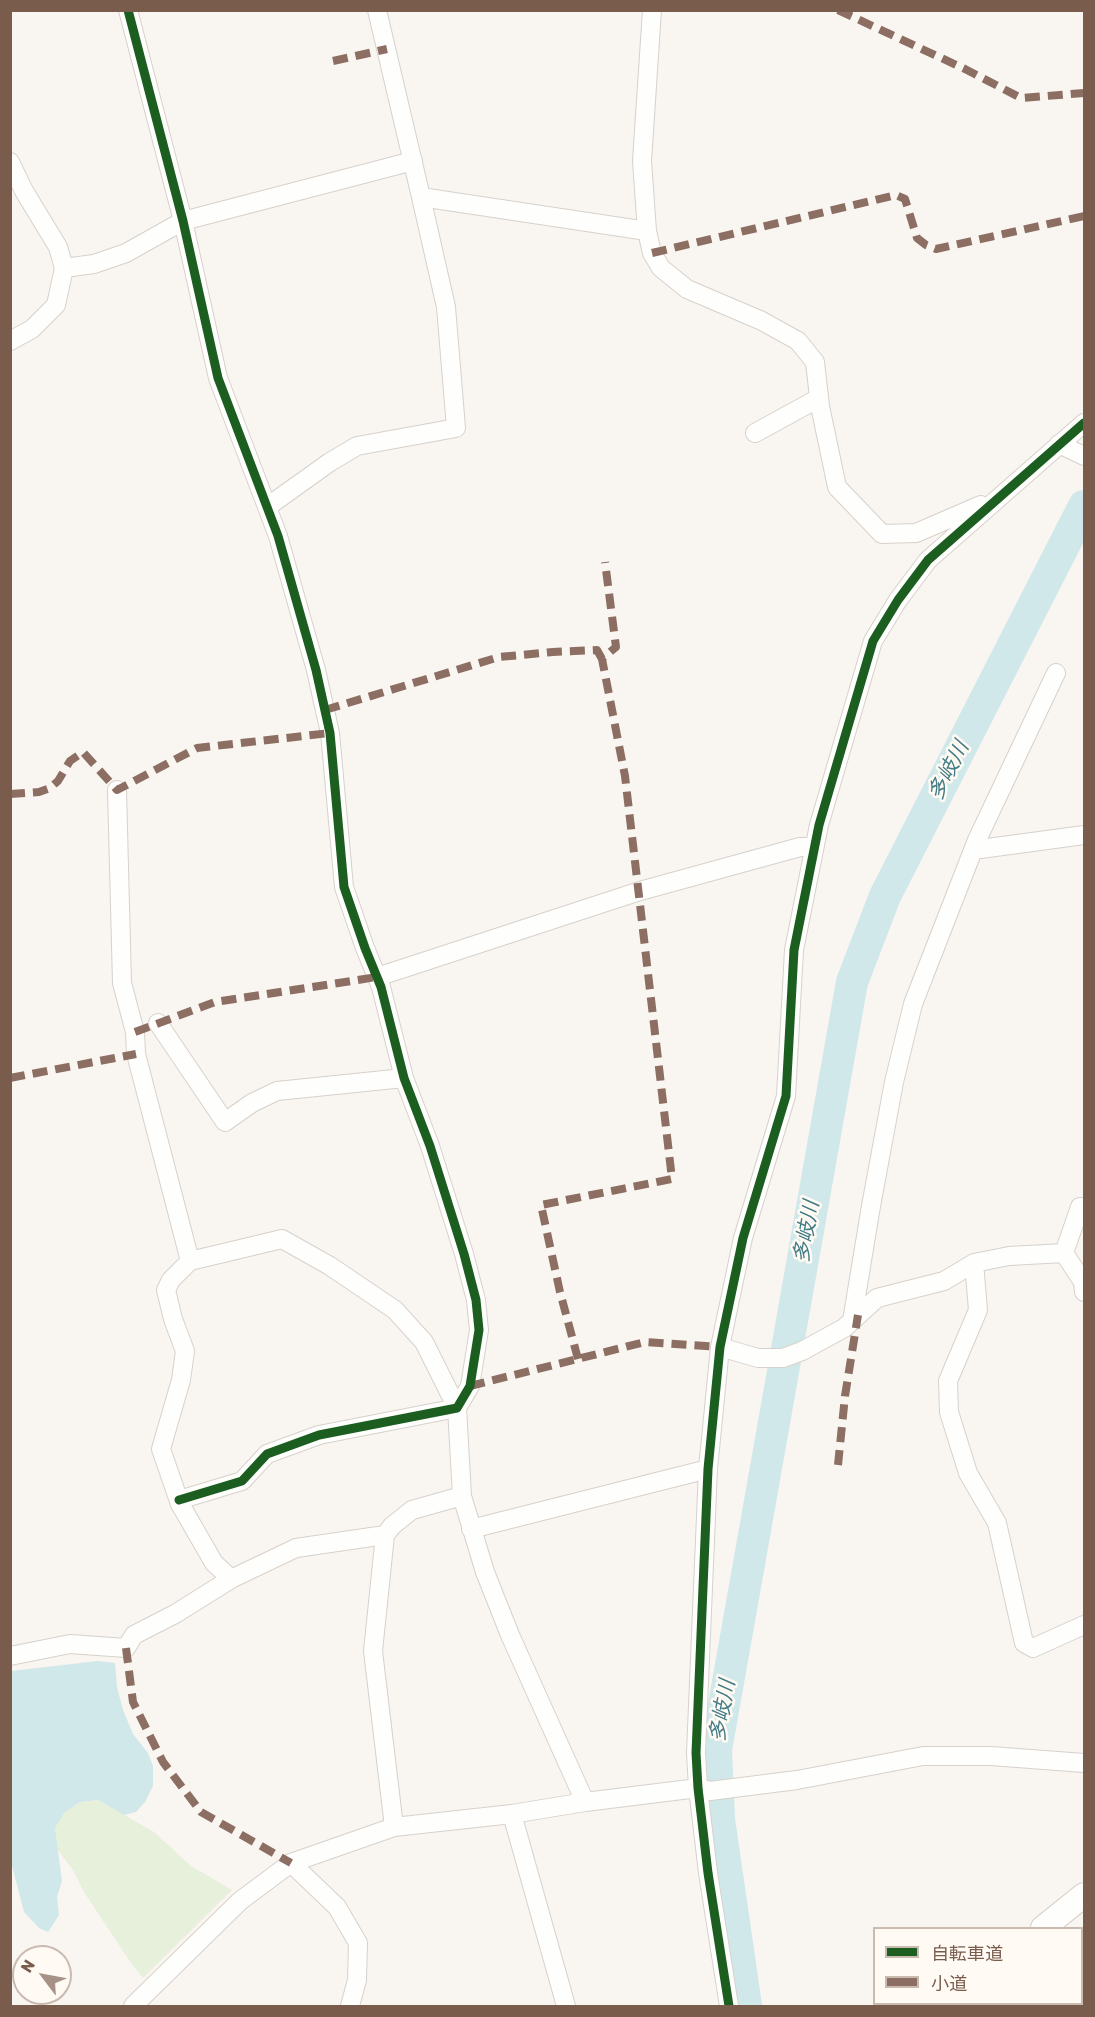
<!DOCTYPE html>
<meta charset="utf-8">
<style>
body{margin:0}
#map{position:relative;width:1095px;height:2017px;overflow:hidden;background:#f9f5f0;font-family:Rubik,"Noto Sans JP",sans-serif}
canvas{display:block}
.frame{position:absolute;inset:0;border:12px solid #7a5c4d;pointer-events:none}
.legend{position:absolute;left:873px;top:1927px;width:210px;height:78px;box-sizing:border-box;background:#fffaf3;border:2px solid #cabbb1;margin:0;padding:8px 10px;list-style:none;font-size:18px;color:#7a5c4d}
.legend li{display:flex;align-items:center;gap:12px;height:30px}
.legend b{width:30px;border:2px solid #cabbb1}
.north{position:absolute;left:12px;top:1945px;width:60px;height:60px;box-sizing:border-box;background:#fffaf3;border:2px solid #cabbb1;border-radius:50%;rotate:302deg;font-size:16px;font-weight:700;line-height:24px;text-align:center;color:#7a5c4d}
.north::after{content:'';display:block;margin:auto;width:21px;height:27px;background:#a69286;clip-path:polygon(50% 0,100% 100%,50% 72%,0 100%)}
</style>
<div id="map">
<canvas width="1095" height="2017"></canvas>
<div class="frame"></div>
<ul class="legend">
<li><b style="height:8px;background:#1b5e20"></b>自転車道</li>
<li><b style="height:8px;background:#8d6e63"></b>小道</li>
</ul>
<div class="north">N</div>
</div>
<script>
const ctx = document.querySelector('canvas').getContext('2d');
ctx.lineJoin = 'round';
function fill(path, color) { ctx.fillStyle = color; ctx.fill(path, 'evenodd'); }
const shape = rows => new Path2D(rows.map(r => 'M' + r).join(''));
function trace(path, color, width, dash) { ctx.strokeStyle = color; ctx.lineWidth = width; ctx.lineCap = dash ? 'butt' : 'round'; ctx.setLineDash(dash || []); ctx.stroke(path); }
function drawText(font, color, halo, rows, align = 'center') {
  ctx.font = font + ' Rubik,"Noto Sans JP",sans-serif'; ctx.lineWidth = 5; ctx.setLineDash([]); ctx.textBaseline = 'middle'; ctx.strokeStyle = halo; ctx.fillStyle = color; for (const [text, x, y, turn = 0] of rows) {
    ctx.save(); ctx.translate(x, y); ctx.rotate((+turn || 0) * Math.PI / 180); ctx.textAlign = isNaN(turn) ? turn : align; if (halo) ctx.strokeText(text, 0, 0); ctx.fillText(text, 0, 0); ctx.restore();
  }
}
fill(shape([
 [98,1800,154,1832,191,1866,232,1890,143,1978,131,1963,84,1892,73,1870,56,1848,55,1828,64,1813,80,1802]
]), '#e7f0db');
fill(shape([
 [98,1661,115,1663,117,1687,123,1710,133,1734,148,1753,153,1766,153,1786,145,1802,136,1812,124,1815,98,1800,80,1802,64,1813,55,1828,62,1881,57,1897,59,1915,48,1932,39,1928,24,1912,11,1862,11,1671]
]), '#d0e8ea');
trace(shape([
 [746,2006,719,1819,716,1750,852,982,885,896,1084,506]
]), '#d0e8ea', 32);
const street = shape([
 [128,10,183,221,218,378,278,536,316,670,330,733,344,887,365,948,381,987,404,1078,430,1146,464,1254,476,1300,479,1330,470,1386,457,1408,319,1435,267,1454,242,1481,179,1500],
 [377,10,421,197,647,231],
 [652,10,642,161,647,231,652,253,661,268,687,289,762,321,798,341,815,362,820,406,837,487,882,534,916,533,981,505],
 [10,162,24,191,58,247,64,268,56,305,32,329,10,341],
 [64,268,94,264,126,253,183,221,413,161],
 [755,433,819,398],
 [1059,444,1084,456],
 [267,507,330,462,357,446,456,428,446,307,421,197],
 [117,790,122,983,135,1032,136,1054,190,1261,282,1239,330,1266,395,1310,424,1342,457,1408,462,1496,485,1572,510,1635,585,1802],
 [973,850,1084,835],
 [377,977,640,891,800,847,814,847],
 [158,1023,225,1122,252,1103,277,1091,404,1078],
 [1064,1253,1080,1207,1084,1207],
 [1064,1253,1083,1282,1084,1292],
 [190,1261,171,1280,166,1290,173,1319,185,1351,181,1380,161,1449,180,1504,214,1563,231,1579],
 [974,1263,978,1310,948,1381,949,1412,968,1473,997,1523,1024,1643,1033,1648,1084,1625],
 [852,1321,871,1206,894,1082,913,1004,977,840,1056,673],
 [720,1347,758,1358,783,1358,802,1351,844,1328,877,1298,944,1281,974,1263,1009,1256,1064,1253],
 [471,1529,708,1469],
 [10,1656,70,1644,126,1648,134,1635,175,1614,231,1579,296,1548,385,1535],
 [512,1814,566,2006],
 [394,1827,373,1651,385,1535,392,1526,412,1510,462,1496],
 [291,1863,337,1907,358,1943,357,1980,350,2006],
 [1007,2004,1008,2006],
 [133,2006,240,1901,291,1863,394,1827,512,1814,585,1802,698,1788,710,1791,797,1780,923,1756,991,1756,1084,1763],
 [729,2006,708,1873,698,1788,696,1753,708,1469,720,1347,743,1238,786,1096,794,950,819,825,873,641,898,600,928,560,1084,423]
]);
const secondary = shape([
 [1043,1928,1084,1895],
 [945,2006,949,2004]
]);
trace(street, '#d7d1cb', 20);
trace(secondary, '#d9d2cb', 26);
trace(street, '#fefefd', 18);
trace(secondary, '#fefefd', 24);
trace(shape([
 [838,10,965,69,1021,98,1084,93],
 [333,61,387,49],
 [652,253,896,195,905,199,917,238,926,245,936,249,1084,216],
 [325,710,499,657,553,652,597,650,602,659],
 [10,794,39,792,50,788,58,781,70,761,83,752,117,790,197,748,330,733],
 [135,1032,215,1002,377,977],
 [10,1078,136,1054],
 [578,1359,560,1292,541,1205,672,1179,625,776,602,659,616,647,605,562],
 [470,1386,645,1342,720,1347],
 [838,1465,845,1396,858,1315],
 [126,1648,133,1702,163,1762,201,1812,291,1863]
]), '#8d6e63', 8, [15, 8]);
trace(shape([
 [128,10,183,221,218,378,278,536,316,670,330,733,344,887,365,948,381,987,404,1078,430,1146,464,1254,476,1300,479,1330,470,1386,457,1408,319,1435,267,1454,242,1481,179,1500],
 [729,2006,708,1873,698,1788,696,1753,708,1469,720,1347,743,1238,786,1096,794,950,819,825,873,641,898,600,928,560,1084,423]
]), '#1b5e20', 9);
drawText('italic 21px', '#437c86', '#fffaf3', [
 ["多岐川",949,771,-63],
 ["多岐川",807,1232,-80],
 ["多岐川",723,1711,-80]
]);
</script>
